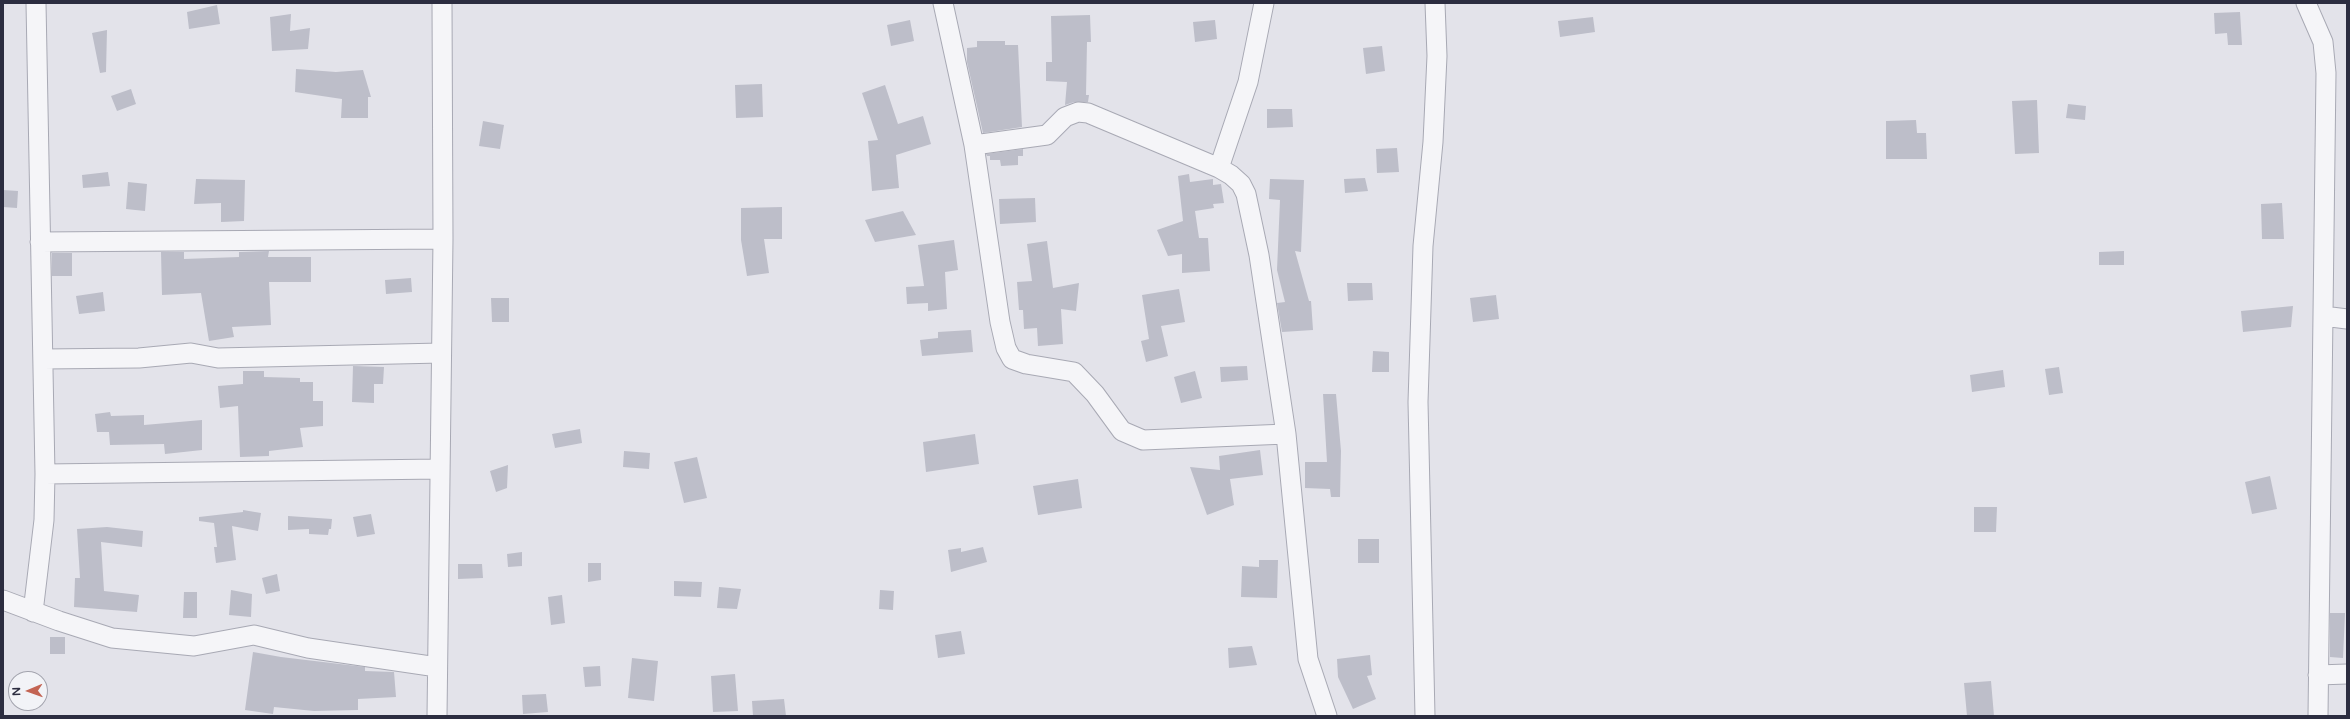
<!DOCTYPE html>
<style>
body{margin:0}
#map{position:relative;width:2350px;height:719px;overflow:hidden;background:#e3e3ea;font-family:"Varela Round",sans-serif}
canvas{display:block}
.frame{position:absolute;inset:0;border:4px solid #2c2d40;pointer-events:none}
.north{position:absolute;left:8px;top:671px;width:40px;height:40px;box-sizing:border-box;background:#f2f3f7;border:1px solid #a3a4ae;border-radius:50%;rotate:268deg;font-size:11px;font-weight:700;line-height:16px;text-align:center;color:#2c2d40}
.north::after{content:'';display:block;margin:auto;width:14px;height:18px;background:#c36453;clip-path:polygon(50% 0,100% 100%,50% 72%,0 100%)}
</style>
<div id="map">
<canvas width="2350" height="719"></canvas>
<div class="frame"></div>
<div class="north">N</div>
</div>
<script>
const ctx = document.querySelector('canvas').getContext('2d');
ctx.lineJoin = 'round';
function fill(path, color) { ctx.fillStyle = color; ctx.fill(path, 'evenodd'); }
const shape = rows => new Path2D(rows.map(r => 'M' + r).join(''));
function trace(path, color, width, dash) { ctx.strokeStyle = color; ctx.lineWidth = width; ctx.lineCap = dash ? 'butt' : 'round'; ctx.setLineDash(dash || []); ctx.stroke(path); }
fill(shape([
 [217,5,220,24,189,29,187,12],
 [2240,12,2242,45,2228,45,2227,33,2215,34,2214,13],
 [291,14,290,31,310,28,308,49,272,51,270,17],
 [1090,15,1091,42,1087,42,1086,95,1089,95,1088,102,1074,102,1065,105,1067,82,1046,81,1046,62,1052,62,1051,16],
 [1593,17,1595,32,1560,37,1558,21],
 [910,20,914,41,891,46,887,25],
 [1215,20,1217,39,1195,42,1193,22],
 [107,30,106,72,100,73,92,33],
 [977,41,1005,41,1005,45,1018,45,1022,127,983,133,967,62,967,48,977,47],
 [1382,46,1385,71,1366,74,1363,48],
 [296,69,336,72,363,70,371,97,368,97,368,118,341,118,342,99,295,92],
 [762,84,763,117,736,118,735,85],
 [885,85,898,124,923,116,931,144,896,155,899,188,872,191,868,141,878,140,862,93],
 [131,89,136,104,117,111,111,96],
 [2037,100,2039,153,2015,154,2012,101],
 [2068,104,2086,106,2085,120,2066,118],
 [1267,109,1292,109,1293,127,1267,128],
 [1916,120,1917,133,1926,133,1927,159,1886,159,1886,121],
 [483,121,504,125,500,149,479,146],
 [1397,148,1399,172,1377,173,1376,149],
 [1023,149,1023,156,1018,156,1018,165,1001,166,1000,160,990,160,990,156,987,156,986,154],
 [108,172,110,186,83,188,82,175],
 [1189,174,1190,182,1213,179,1213,185,1221,184,1224,203,1213,204,1214,208,1195,211,1199,238,1208,238,1210,271,1182,273,1182,254,1168,256,1157,230,1183,221,1178,176],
 [1365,178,1368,191,1345,193,1344,179],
 [196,179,245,180,244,221,221,222,221,203,194,204],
 [1270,179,1304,180,1301,252,1295,251,1309,301,1311,301,1313,330,1282,332,1277,303,1285,302,1277,270,1280,200,1269,199],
 [128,182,147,184,145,211,126,209],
 [3,190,18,191,17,208,3,207],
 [1035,198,1036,222,1000,224,999,199],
 [2282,203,2284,239,2262,239,2261,204],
 [782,207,782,239,764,239,769,273,747,276,741,240,741,208],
 [903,211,916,235,875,242,865,220],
 [954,240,958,270,945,272,947,309,928,311,928,303,907,304,906,287,924,286,918,245],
 [1047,241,1053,288,1079,283,1076,311,1061,309,1063,344,1038,346,1037,328,1024,329,1023,310,1019,310,1017,282,1032,281,1027,244],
 [269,251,268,257,311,257,311,282,269,282,271,325,232,327,234,337,209,341,201,293,162,295,161,252,184,252,184,259,239,257,239,252],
 [2124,251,2124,265,2099,265,2099,252],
 [52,253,72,253,72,276,52,276],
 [411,278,412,292,386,294,385,280],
 [1347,283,1372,283,1373,300,1348,301],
 [1179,289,1185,322,1161,326,1168,356,1146,362,1141,341,1149,339,1142,295],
 [103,292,105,311,79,314,76,296],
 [1496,295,1499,319,1473,322,1470,298],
 [491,298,509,298,509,322,492,322],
 [2293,306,2291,327,2243,332,2241,311],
 [971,330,973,352,922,356,920,340,938,338,938,332],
 [1373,351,1389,352,1389,372,1372,372],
 [353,366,384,367,383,384,374,384,374,403,352,402],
 [1247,366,1248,380,1221,382,1220,367],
 [2059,367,2063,393,2049,395,2045,369],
 [2003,370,2005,387,1972,392,1970,375],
 [243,371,264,371,264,377,300,378,300,382,313,382,313,401,323,401,323,426,300,428,303,447,269,451,269,456,240,457,238,406,220,408,218,386,243,384],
 [1195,371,1202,398,1181,403,1174,377],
 [1323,394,1336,394,1341,451,1340,497,1331,497,1330,489,1305,488,1305,462,1327,462],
 [110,412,111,416,144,415,144,425,202,420,202,450,165,454,164,444,110,445,109,432,97,432,95,414],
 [580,429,582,443,555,448,552,434],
 [975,434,979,464,926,472,923,442],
 [1260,450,1263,475,1230,479,1234,505,1207,515,1190,467,1220,470,1219,456],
 [624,451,650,453,649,469,623,467],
 [697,457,707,498,684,503,674,462],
 [508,465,507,488,496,492,490,471],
 [2270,476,2277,509,2252,514,2245,482],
 [1078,479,1082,508,1038,515,1033,486],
 [1974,507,1997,507,1996,532,1974,532],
 [243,510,261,513,258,531,232,526,236,560,216,563,214,547,217,547,214,523,199,521,199,517,243,512],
 [371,514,375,534,357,537,353,517],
 [288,516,332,519,331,529,329,529,328,535,309,534,309,529,288,530],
 [107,527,143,531,142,547,101,542,104,591,139,595,137,612,74,607,75,578,80,578,77,529],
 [1358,539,1379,539,1379,563,1358,563],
 [983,547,987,562,951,572,948,550,961,548,961,552],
 [522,552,522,566,508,567,507,554],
 [1259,560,1278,560,1277,598,1241,597,1242,566,1259,567],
 [588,563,601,563,601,580,588,582],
 [458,564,482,564,483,578,458,579],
 [277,574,280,591,266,594,262,578],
 [674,581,702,582,701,597,674,596],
 [719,587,741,589,737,609,717,608],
 [231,590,252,594,251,617,229,615],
 [880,590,894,591,893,610,879,609],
 [184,592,197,592,197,618,183,618],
 [562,595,565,623,551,625,548,597],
 [2330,613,2345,613,2343,658,2330,657],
 [961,631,965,654,938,658,935,635],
 [50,637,65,637,65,654,50,654],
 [1252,646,1257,665,1229,668,1228,648],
 [253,652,281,657,365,667,365,671,394,672,396,697,358,699,358,710,314,711,274,707,273,714,245,710],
 [1370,655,1372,675,1367,676,1376,699,1353,709,1338,677,1337,659],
 [632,658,658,661,654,701,628,698],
 [600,666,601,686,585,687,583,667],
 [735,674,738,711,713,712,711,676],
 [1991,681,1994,716,1967,716,1964,683],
 [546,694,548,712,523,714,522,695],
 [784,699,786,716,753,716,752,701]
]), '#bdbec9');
const minor = shape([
 [943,3,974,145,1000,322,1006,348,1012,359,1026,364,1074,372,1095,394,1122,431,1143,440,1286,434],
 [2306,3,2323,42,2326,73,2318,716],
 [974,145,1047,135,1065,117,1078,112,1088,113,1219,168,1231,175,1241,184,1246,194,1259,255,1286,434,1308,659,1327,716],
 [1219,168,1248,82,1264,3],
 [40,242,443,239],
 [2323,316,2347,319],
 [44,359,139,358,191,353,218,358,441,353],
 [45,474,440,469],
 [3,600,59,621,112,638,194,646,254,635,308,648,437,667],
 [33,612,44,520,45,474,36,3],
 [2318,675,2347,674],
 [437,716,443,239,442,3],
 [1425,716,1418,402,1423,246,1433,142,1437,56,1435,3]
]);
trace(minor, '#a8a9b4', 21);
trace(minor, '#f5f5f8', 19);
</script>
